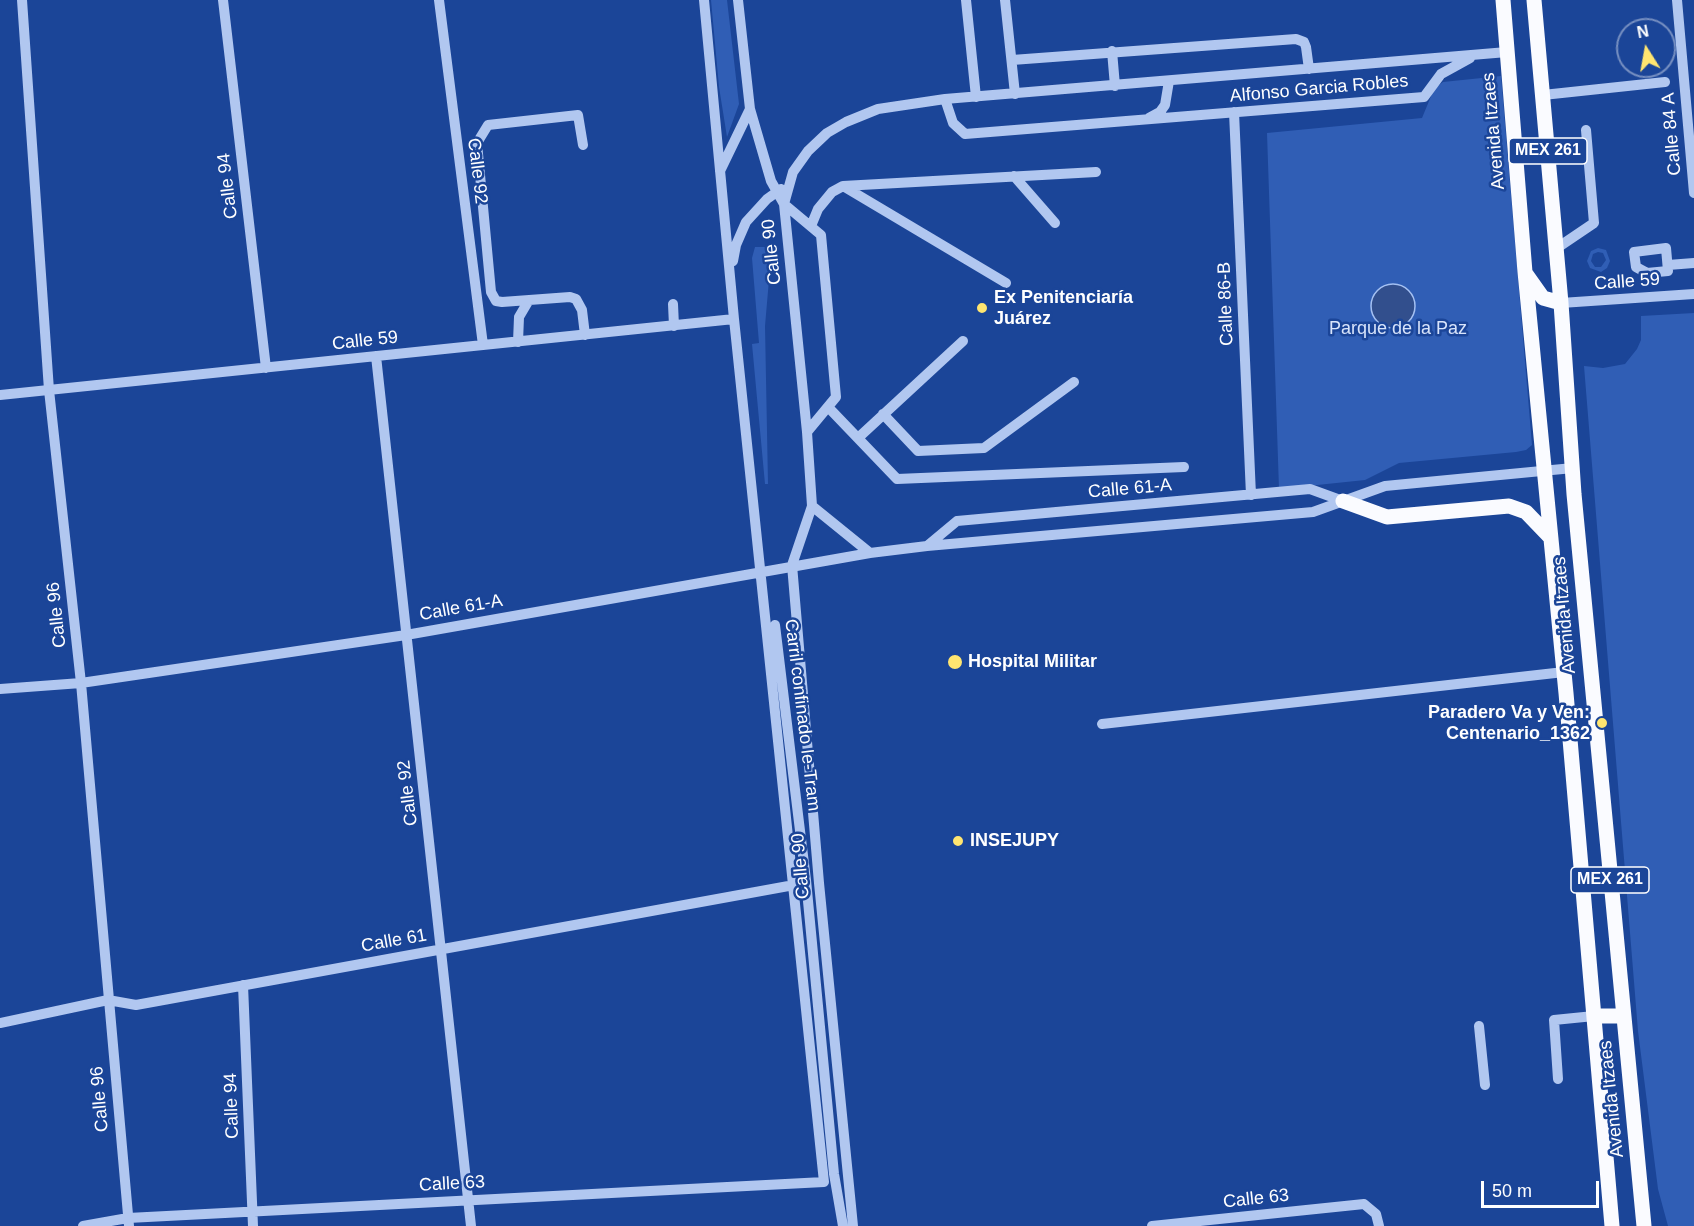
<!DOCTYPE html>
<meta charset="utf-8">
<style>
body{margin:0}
#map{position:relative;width:1694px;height:1226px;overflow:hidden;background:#1b4598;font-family:Arial,sans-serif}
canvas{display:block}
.north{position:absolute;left:1616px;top:18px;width:60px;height:60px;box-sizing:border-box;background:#1b4598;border:2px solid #768fc1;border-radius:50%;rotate:349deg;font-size:16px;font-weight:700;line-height:24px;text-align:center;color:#fff}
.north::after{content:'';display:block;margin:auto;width:21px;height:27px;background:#ffe570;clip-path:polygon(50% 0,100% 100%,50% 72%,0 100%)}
.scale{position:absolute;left:1481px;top:1181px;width:118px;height:27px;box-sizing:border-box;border:3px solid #fff;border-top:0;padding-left:8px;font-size:18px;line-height:21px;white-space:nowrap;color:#fff;-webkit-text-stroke:4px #1b4598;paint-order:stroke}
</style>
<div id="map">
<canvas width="1694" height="1226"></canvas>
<div class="north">N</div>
<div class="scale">50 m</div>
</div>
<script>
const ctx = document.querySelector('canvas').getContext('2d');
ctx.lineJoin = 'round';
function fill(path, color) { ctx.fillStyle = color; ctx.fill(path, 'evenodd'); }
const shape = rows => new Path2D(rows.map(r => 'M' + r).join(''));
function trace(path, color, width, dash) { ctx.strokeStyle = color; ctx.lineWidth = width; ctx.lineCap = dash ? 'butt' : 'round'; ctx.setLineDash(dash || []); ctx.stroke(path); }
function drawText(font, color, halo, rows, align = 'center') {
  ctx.font = font + ' Arial,sans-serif'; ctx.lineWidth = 5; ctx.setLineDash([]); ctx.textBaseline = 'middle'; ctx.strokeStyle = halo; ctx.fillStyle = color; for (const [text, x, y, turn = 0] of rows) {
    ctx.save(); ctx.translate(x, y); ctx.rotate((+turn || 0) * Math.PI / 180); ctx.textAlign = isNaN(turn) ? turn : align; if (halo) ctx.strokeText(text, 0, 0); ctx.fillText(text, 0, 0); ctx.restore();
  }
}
fill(shape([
 [711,0,727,0,739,104,727,137,719,87],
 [1501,76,1532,445,1526,450,1516,452,1399,463,1365,480,1279,489,1267,133,1422,118,1434,89,1443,82],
 [755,247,767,247,770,268,765,326,768,484,765,484,752,344,759,343,752,258],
 [1598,248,1606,250,1610,261,1607,268,1601,272,1590,268,1587,261,1591,251],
 [1598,252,1603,253,1606,260,1601,267,1595,267,1591,261,1593,254],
 [1694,313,1694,1226,1668,1226,1658,1189,1638,1031,1584,366,1603,368,1625,364,1637,349,1641,340,1641,316]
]), '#305eb5');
const water = shape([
 '1371 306a22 22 0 1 1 44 0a22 22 0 1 1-44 0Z'
]);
fill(water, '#324f8d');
trace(water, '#a4c0f2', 1.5);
trace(shape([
 [22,0,49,390,81,683,129,1226],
 [223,0,266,368],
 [439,0,483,345],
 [738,0,750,109,771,181,784,204,807,432,812,506,792,565,819,883,853,1226],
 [966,0,976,97],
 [1005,0,1015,94],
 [1677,0,1694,193],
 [1112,51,1115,86],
 [1012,60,1296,39,1304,42,1306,47,1309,69],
 [1543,95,1665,82],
 [945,99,953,123,965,134,1424,97,1441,74,1470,58],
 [1234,112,1251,495],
 [1149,118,1160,112,1165,105,1169,81],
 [583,145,578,115,488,125,477,143,491,292,496,301,502,302,570,297,576,299,582,310,585,335],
 [720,171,750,109],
 [1014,176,1055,223],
 [843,186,1006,283],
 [784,204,793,172,808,151,827,133,846,122,878,109,945,99,1507,52],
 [784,204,821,235,836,397,807,432],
 [811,226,818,209,832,192,843,186,1096,172],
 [1557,248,1594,223,1586,130],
 [1666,248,1668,271,1647,273,1636,267,1634,252,1666,248],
 [733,261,736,245,746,222,767,199,781,189],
 [1668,265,1694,263],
 [1561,303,1694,294],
 [673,304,674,326],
 [518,342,519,317,529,300],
 [376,356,471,1226],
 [0,395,734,319],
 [828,407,897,479,1184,467],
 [883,414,918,451,984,448,1074,382],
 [858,438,963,341],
 [812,506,870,553],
 [927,546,957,521,1310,489,1343,501],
 [775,625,806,880,834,1174,843,1226],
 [0,689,81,683,406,635,870,553,927,546,1313,512,1385,486,1573,468],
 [1102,724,1564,672],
 [243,985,253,1226],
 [0,1023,108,1000,136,1005,794,885],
 [1479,1026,1485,1085],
 [1558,1079,1554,1020,1594,1016],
 [83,1226,128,1218,824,1182,734,319,704,0],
 [1152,1226,1364,1204,1376,1214,1379,1226]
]), '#b1c7f0', 10);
trace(shape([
 [1503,0,1525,272,1566,693,1612,1226],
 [1534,0,1561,303,1574,494,1644,1226],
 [1526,274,1543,298,1561,303],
 [1343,501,1387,517,1509,506,1526,512,1551,538],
 [1594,1016,1623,1016]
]), '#fafbff', 15);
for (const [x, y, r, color] of [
 [982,308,6,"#ffe570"],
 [955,662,8,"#ffe570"],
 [1602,723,6,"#ffe570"],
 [958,841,6,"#ffe570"]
]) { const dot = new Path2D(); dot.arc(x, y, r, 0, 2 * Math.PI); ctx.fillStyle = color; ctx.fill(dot); trace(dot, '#1b4598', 2); }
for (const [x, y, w] of [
 [1548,151,78],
 [1610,880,78]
]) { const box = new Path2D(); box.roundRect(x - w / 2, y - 13, w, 26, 4.5); ctx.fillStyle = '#1b4598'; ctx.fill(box); trace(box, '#fff', 1.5); }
drawText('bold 16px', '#fff', null, [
 ["MEX 261",1548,151],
 ["MEX 261",1610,880]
]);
drawText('18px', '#fff', '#1b4598', [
 ["Alfonso Garcia Robles",1319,89,-5],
 ["Avenida Itzaes",1494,131,-95],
 ["Calle 84 A",1672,134,-95],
 ["Calle 92",477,171,83],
 ["Calle 94",228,186,-97],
 ["Calle 90",772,252,-96],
 ["Calle 59",1627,282,-4],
 ["Calle 86-B",1226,304,-92],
 ["Calle 59",365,341,-6],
 ["Calle 61-A",1130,489,-5],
 ["Calle 61-A",461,608,-10],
 ["Calle 96",57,615,-96],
 ["Avenida Itzaes",1565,615,-95],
 ["Carril confinado Ie-Tram",802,715,83],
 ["Calle 92",408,793,-97],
 ["Calle 90",801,866,-95],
 ["Calle 61",394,941,-10],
 ["Calle 96",100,1099,-95],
 ["Avenida Itzaes",1612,1099,-96],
 ["Calle 94",232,1106,-92],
 ["Calle 63",452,1184,-3],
 ["Calle 63",1256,1199,-6]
]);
drawText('bold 18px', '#fff', '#1b4598', [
 ["Ex Penitenciaría",994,298],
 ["Juárez",994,319],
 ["Hospital Militar",968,662],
 ["Paradero Va y Ven:",1590,713,"right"],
 ["Centenario_1362",1590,734,"right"],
 ["INSEJUPY",970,841]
], 'left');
drawText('18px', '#d8e4fb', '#1b4598', [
 ["Parque de la Paz",1398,329]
]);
</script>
